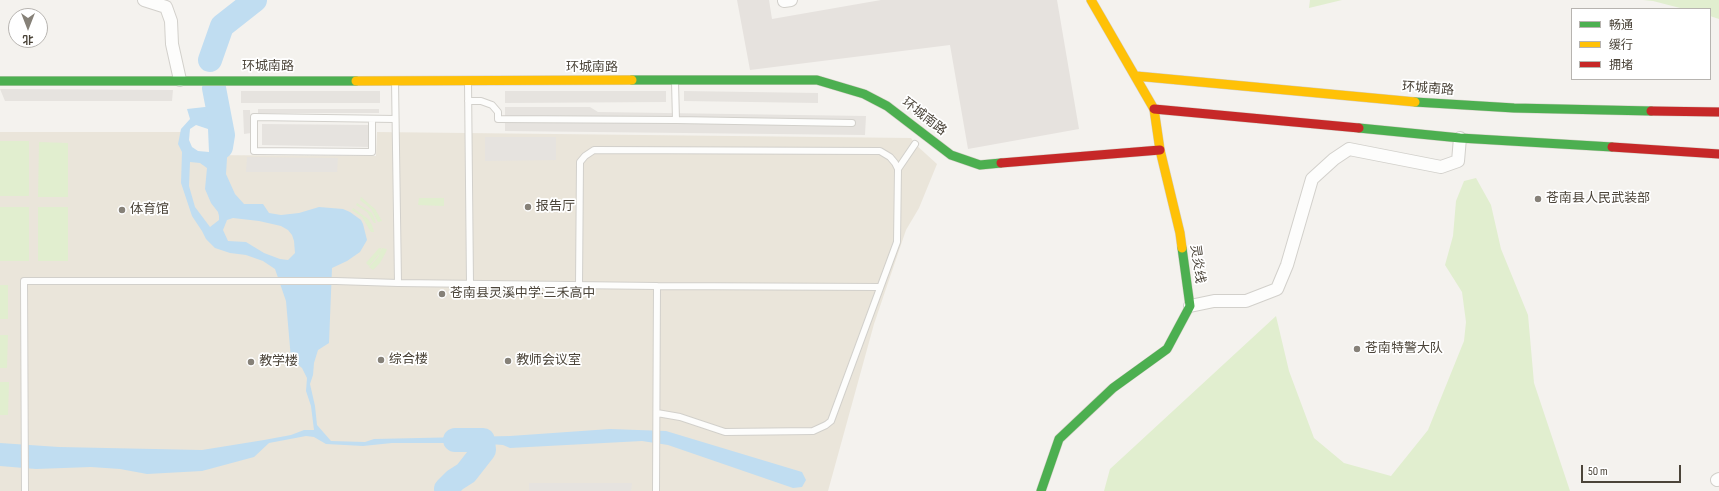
<!DOCTYPE html>
<meta charset="utf-8">
<style>
body{margin:0}
#map{position:relative;width:1719px;height:491px;overflow:hidden;background:#f4f2ee;font-family:"Sofia Sans Condensed","Noto Sans SC",sans-serif}
canvas{display:block}
.legend{position:absolute;left:1571px;top:8px;width:140px;height:72px;box-sizing:border-box;background:#fff;border:1px solid #b7b4b0;margin:0;padding:5px 7px;list-style:none;font-size:12px;color:#4b4439}
.legend li{display:flex;align-items:center;gap:8px;height:20px}
.legend b{width:20px;border:1px solid #b7b4b0}
.north{position:absolute;left:8px;top:8px;width:40px;height:40px;box-sizing:border-box;background:#fff;border:1px solid #b7b4b0;border-radius:50%;rotate:180deg;font-size:11px;font-weight:700;line-height:16px;text-align:center;color:#4b4439}
.north::after{content:'';display:block;margin:auto;width:14px;height:18px;background:#868178;clip-path:polygon(50% 0,100% 100%,50% 72%,0 100%)}
.scale{position:absolute;left:1581px;top:465px;width:100px;height:18px;box-sizing:border-box;border:2px solid #4b4439;border-top:0;padding-left:5px;font-size:12px;line-height:14px;white-space:nowrap;color:#4b4439;-webkit-text-stroke:3px #fff;paint-order:stroke}
</style>
<div id="map">
<canvas width="1719" height="491"></canvas>
<ul class="legend">
<li><b style="height:5px;background:#4caf50"></b>畅通</li>
<li><b style="height:5px;background:#ffc107"></b>缓行</li>
<li><b style="height:5px;background:#c62828"></b>拥堵</li>
</ul>
<div class="north">北</div>
<div class="scale">50 m</div>
</div>
<script>
const ctx = document.querySelector('canvas').getContext('2d');
ctx.lineJoin = 'round';
function fill(path, color) { ctx.fillStyle = color; ctx.fill(path, 'evenodd'); }
const shape = rows => new Path2D(rows.map(r => 'M' + r).join(''));
function trace(path, color, width, dash) { ctx.strokeStyle = color; ctx.lineWidth = width; ctx.lineCap = dash ? 'butt' : 'round'; ctx.setLineDash(dash || []); ctx.stroke(path); }
function drawText(font, color, halo, rows, align = 'center') {
  ctx.font = font + ' "Sofia Sans Condensed","Noto Sans SC",sans-serif'; ctx.lineWidth = 3.5; ctx.setLineDash([]); ctx.textBaseline = 'middle'; ctx.strokeStyle = halo; ctx.fillStyle = color; for (const [text, x, y, turn = 0] of rows) {
    ctx.save(); ctx.translate(x, y); ctx.rotate((+turn || 0) * Math.PI / 180); ctx.textAlign = isNaN(turn) ? turn : align; if (halo) ctx.strokeText(text, 0, 0); ctx.fillText(text, 0, 0); ctx.restore();
  }
}
fill(shape([
 [737,0,769,0,772,19,881,0,1057,0,1079,129,968,149,950,45,750,70]
]), '#e6e2de');
fill(shape([
 [0,132,186,132,190,155,376,156,377,132,911,138,915,144,937,164,919,208,906,230,874,324,828,491,0,491]
]), '#eae5da');
fill(shape([
 [1310,0,1342,0,1309,8],
 [1643,0,1719,0,1719,19,1710,16,1710,9,1684,9,1653,1],
 [0,141,29,141,29,196,0,196],
 [39,142,68,143,68,197,38,197],
 [1476,178,1491,205,1501,249,1528,315,1534,383,1570,491,1104,491,1110,469,1276,316,1289,371,1314,438,1344,463,1391,476,1428,430,1464,341,1466,322,1462,292,1445,265,1453,236,1456,201,1464,181],
 [361,197,375,209,382,221,378,222,371,209,360,200],
 [419,198,444,198,444,206,418,205],
 [357,203,372,213,376,223,374,223,367,212,356,205],
 [0,207,29,207,29,261,0,261],
 [38,207,68,207,68,261,38,261],
 [353,208,368,219,372,225,374,232,371,232,362,217,352,210],
 [379,248,381,248,380,253,369,266,366,263],
 [382,248,387,249,386,252,380,263,373,270,369,267,378,257],
 [0,285,8,285,8,319,0,319],
 [0,335,8,335,7,368,0,368],
 [0,382,9,382,8,415,0,415]
]), '#e1eecf');
fill(shape([
 [0,89,173,90,172,101,5,101],
 [241,91,380,91,380,103,241,103],
 [505,91,666,91,666,102,505,103],
 [684,91,818,93,818,103,684,101],
 [505,107,590,107,598,112,866,116,865,135,505,131],
 [258,109,379,109,379,113,258,113],
 [243,110,250,110,251,133,244,134],
 [262,124,370,125,369,147,262,145],
 [485,137,556,137,556,160,485,161],
 [247,157,338,158,337,172,246,172],
 [529,483,632,483,631,491,529,491]
]), '#e6e3df');
fill(shape([
 [205,107,212,108,232,131,227,158,226,174,235,194,244,204,263,204,269,213,281,215,299,213,319,207,343,209,350,212,361,220,363,224,367,240,360,252,347,261,332,268,329,343,318,350,314,363,313,375,310,384,315,406,317,425,331,441,365,442,374,439,510,436,610,429,666,431,802,472,806,480,802,487,793,488,668,445,642,441,510,448,503,445,489,444,465,445,454,443,392,443,363,446,326,444,314,437,306,436,269,443,254,457,202,471,147,474,120,469,91,467,36,469,0,466,0,443,59,447,202,450,264,440,291,435,304,430,314,430,311,406,306,391,307,378,302,368,291,359,286,301,275,269,263,261,246,255,230,253,215,248,206,239,202,231,192,216,181,183,182,152,178,144,181,129,190,119,187,109],
 [196,125,208,129,209,152,198,151,192,147,189,140,190,129],
 [190,162,200,163,207,168,205,189,211,203,218,212,219,216,219,220,210,227,195,207,189,186],
 [233,218,259,221,281,226,288,230,292,235,294,241,295,253,288,260,280,259,264,253,246,242,228,241,223,230,227,220]
]), '#c0ddf1');
trace(shape([
 [210,60,222,26,255,0],
 [214,88,223,135,221,147],
 [447,491,446,489,455,480,466,473,484,450,483,440,455,440]
]), '#c0ddf1', 24);
const lane = shape([
 [395,81,398,283],
 [468,82,470,284],
 [675,82,676,120],
 [468,101,481,101,492,105,498,112,498,119,676,120,852,123],
 [372,119,372,152,254,151,254,117,395,119],
 [579,285,580,162,585,156,594,150,880,151,890,157,895,163,898,169],
 [657,286,880,287],
 [657,413,680,417,725,432,813,431,826,425,831,421,897,242,898,169,915,144],
 [25,491,24,281,336,281,398,283,657,286,656,491]
]);
const street = shape([
 [144,0,166,7,171,21,172,44,180,80],
 [784,1,791,0],
 [1190,306,1214,301,1246,301,1277,289,1287,265,1312,179,1334,159,1349,149,1441,167,1458,161,1460,138],
 [1717,480,1719,479]
]);
const fast = shape([
 [632,80,817,80,864,94,887,106,951,155,980,165,1001,163],
 [0,81,356,81],
 [1415,102,1514,108,1651,111],
 [1359,128,1460,138,1612,147],
 [1041,491,1059,439,1113,388,1167,349,1190,306,1182,248]
]);
const slow = shape([
 [1091,0,1154,109,1160,150,1180,233,1182,248],
 [1136,76,1415,102],
 [356,81,632,80]
]);
const jam = shape([
 [1154,109,1359,128],
 [1651,111,1719,112],
 [1612,147,1719,154],
 [1001,163,1160,150]
]);
trace(lane, '#d2d0cb', 8);
trace(street, '#d2d0cb', 14);
trace(fast, '#d3cfc5', 10);
trace(slow, '#d3cfc5', 10);
trace(jam, '#d3cfc5', 10);
trace(lane, '#fdfdfc', 6);
trace(street, '#fdfdfc', 12);
trace(fast, '#4caf50', 9);
trace(slow, '#ffc107', 9);
trace(jam, '#c62828', 9);
for (const [x, y, r, color] of [
 [1538,199,4,"#868178"],
 [528,207,4,"#868178"],
 [122,210,4,"#868178"],
 [442,294,4,"#868178"],
 [1357,349,4,"#868178"],
 [381,360,4,"#868178"],
 [508,361,4,"#868178"],
 [251,362,4,"#868178"]
]) { const dot = new Path2D(); dot.arc(x, y, r, 0, 2 * Math.PI); ctx.fillStyle = color; ctx.fill(dot); trace(dot, '#fff', 1.5); }
drawText('13px', '#4b4439', '#fff', [
 ["环城南路",268,67],
 ["环城南路",592,68],
 ["环城南路",1428,89,4],
 ["环城南路",924,117,38],
 ["灵炎线",1197,264,82]
]);
drawText('13px', '#4b4439', '#fff', [
 ["苍南县人民武装部",1546,199],
 ["报告厅",536,207],
 ["体育馆",130,210],
 ["苍南县灵溪中学·三禾高中",450,294],
 ["苍南特警大队",1365,349],
 ["综合楼",389,360],
 ["教师会议室",516,361],
 ["教学楼",259,362]
], 'left');
</script>
